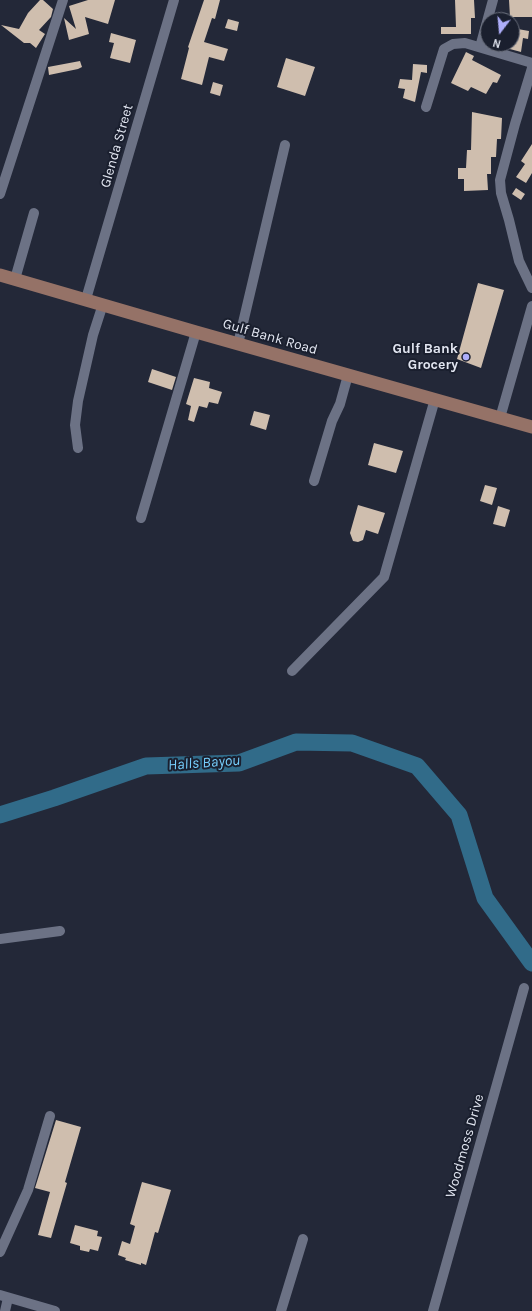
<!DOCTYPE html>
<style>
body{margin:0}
#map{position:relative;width:532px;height:1311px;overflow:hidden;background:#232838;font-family:Karla,sans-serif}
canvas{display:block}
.north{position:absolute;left:480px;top:12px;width:40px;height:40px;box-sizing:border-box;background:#1a1f2e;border:1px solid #6a6f7c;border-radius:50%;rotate:196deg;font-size:11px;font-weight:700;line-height:16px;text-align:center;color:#e2e6f1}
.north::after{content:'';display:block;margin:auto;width:14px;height:18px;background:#aeaefa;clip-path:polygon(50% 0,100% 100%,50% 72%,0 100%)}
</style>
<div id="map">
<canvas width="532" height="1311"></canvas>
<div class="north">N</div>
</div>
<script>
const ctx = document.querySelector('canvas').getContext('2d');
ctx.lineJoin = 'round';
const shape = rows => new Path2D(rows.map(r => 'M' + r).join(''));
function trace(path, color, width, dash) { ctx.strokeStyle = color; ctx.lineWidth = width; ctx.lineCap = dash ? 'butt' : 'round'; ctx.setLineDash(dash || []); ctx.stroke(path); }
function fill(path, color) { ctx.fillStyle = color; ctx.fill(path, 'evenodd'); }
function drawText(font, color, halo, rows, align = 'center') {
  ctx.font = font + ' Karla,sans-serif'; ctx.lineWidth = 4; ctx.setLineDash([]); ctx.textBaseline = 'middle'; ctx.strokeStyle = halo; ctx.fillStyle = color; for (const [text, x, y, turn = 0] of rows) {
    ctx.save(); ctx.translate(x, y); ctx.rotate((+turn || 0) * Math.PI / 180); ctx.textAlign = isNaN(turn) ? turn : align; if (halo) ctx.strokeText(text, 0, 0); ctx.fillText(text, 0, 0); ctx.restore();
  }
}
trace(shape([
 [0,815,54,798,146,766,239,763,296,742,352,743,417,766,459,815,485,898,532,963]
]), '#316b89', 17);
fill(shape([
 [40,0,43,0,53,9,51,17,39,30,45,34,36,48,30,43,24,43,1,25,19,29,28,13],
 [88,0,115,0,108,24,85,17,89,34,69,40,64,18,76,29,69,6],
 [204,0,220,0,215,19,212,18,204,42,228,49,224,61,209,57,202,85,181,79,189,48,188,47],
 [455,0,474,0,475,18,471,18,471,34,441,34,441,27,456,27],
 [509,0,532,0,532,17,510,17],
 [228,19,239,22,237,31,225,28],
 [512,28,529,31,528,39,523,38,521,52,495,45,495,44,512,44],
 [111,33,136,40,130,63,110,58,114,43,109,42],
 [466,52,474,56,472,60,501,75,497,83,493,82,486,94,471,87,468,91,451,83],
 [286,58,315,67,305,96,277,87],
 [80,61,82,67,78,69,49,75,48,67],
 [413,64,427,65,427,73,421,72,415,102,403,98,405,89,398,88,400,79,412,80],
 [213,82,223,85,220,96,210,93],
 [472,112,502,118,501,139,497,139,496,157,491,157,491,174,487,174,488,190,464,191,464,179,458,179,458,168,466,168,467,150,471,150],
 [532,144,532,173,526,183,516,177,525,164,521,161],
 [516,188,525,194,521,200,512,194],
 [478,283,504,290,481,368,457,359],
 [152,369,176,377,172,390,148,382],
 [194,378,210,382,209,388,222,392,218,404,209,402,207,408,199,406,194,422,188,420,191,406,186,404],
 [254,411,270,415,266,430,250,425],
 [374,443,403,451,396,473,368,465],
 [485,485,497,488,492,505,480,501],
 [358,505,385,513,378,534,366,530,363,540,358,542,353,541,350,533],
 [498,506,510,510,505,527,493,524],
 [56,1120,81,1127,65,1182,67,1183,51,1238,38,1235,50,1192,35,1188],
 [142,1182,171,1190,158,1233,155,1232,146,1265,141,1263,141,1265,125,1260,126,1258,118,1255,122,1241,130,1244,135,1226,130,1224],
 [75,1225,98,1231,97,1236,102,1237,98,1251,90,1249,89,1252,80,1250,80,1246,70,1243]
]), '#cfbeae');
trace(shape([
 [480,47,493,0],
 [532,68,515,124,500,180,501,193,509,220,519,261,532,288],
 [426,107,444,49,453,44,465,43,532,63],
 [0,194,63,0],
 [15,279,34,213],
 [86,299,174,0],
 [238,344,285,145],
 [500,418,532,306],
 [78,448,75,425,78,401,93,335,103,304],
 [314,481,332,421,340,404,348,375],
 [141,518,196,332],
 [292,671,384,577,435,399],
 [0,939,60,931],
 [0,1252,28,1190,50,1116],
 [0,1295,55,1311],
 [5,1311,8,1298],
 [281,1311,303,1239],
 [433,1311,524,988]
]), '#6c7285', 10);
trace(shape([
 [0,275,196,332,532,427]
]), '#957267', 13);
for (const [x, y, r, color] of [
 [466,357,4,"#aeaefa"]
]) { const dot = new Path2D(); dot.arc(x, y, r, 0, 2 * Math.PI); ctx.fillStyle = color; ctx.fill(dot); trace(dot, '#1a1f2e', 1.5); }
drawText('14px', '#e2e6f1', '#1a1f2e', [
 ["Glenda Street",117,146,-74],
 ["Gulf Bank Road",270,337,16],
 ["Woodmoss Drive",465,1146,-74]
]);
drawText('bold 14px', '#e2e6f1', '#1a1f2e', [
 ["Gulf Bank",458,349],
 ["Grocery",458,365]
], 'right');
drawText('italic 15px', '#76cefc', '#1a1f2e', [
 ["Halls Bayou",204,763,-4]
]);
</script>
